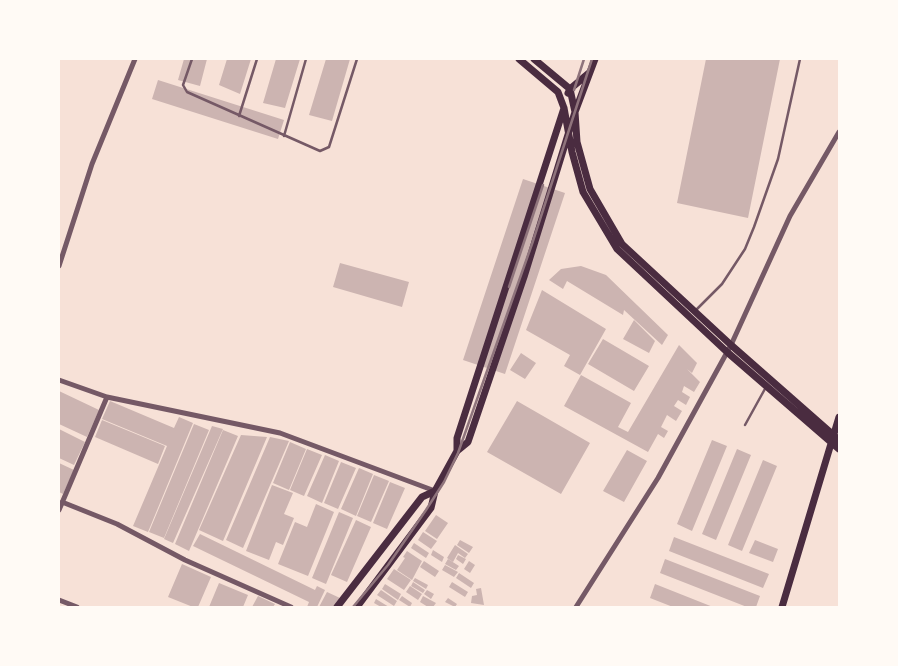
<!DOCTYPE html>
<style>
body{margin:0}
#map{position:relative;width:898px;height:666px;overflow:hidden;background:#f7e1d7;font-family:Mulish,sans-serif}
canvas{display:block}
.frame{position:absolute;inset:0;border:60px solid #fffaf5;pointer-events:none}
</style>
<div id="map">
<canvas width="898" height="666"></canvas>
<div class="frame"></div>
</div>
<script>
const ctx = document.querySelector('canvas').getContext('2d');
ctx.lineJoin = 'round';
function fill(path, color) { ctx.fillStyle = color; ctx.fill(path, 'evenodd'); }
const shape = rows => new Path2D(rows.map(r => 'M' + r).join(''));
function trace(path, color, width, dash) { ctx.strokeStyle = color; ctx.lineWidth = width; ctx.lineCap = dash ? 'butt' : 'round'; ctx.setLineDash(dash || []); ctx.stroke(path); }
fill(shape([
 [184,59,207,59,200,86,178,80],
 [227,59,251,59,240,94,219,85],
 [276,59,300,59,285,108,263,103],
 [326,59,350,59,332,121,309,115],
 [706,59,780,59,748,218,677,203],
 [158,80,284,120,278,139,152,99],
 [523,179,565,193,505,374,463,360],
 [340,263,409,282,402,307,333,287],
 [581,266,606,275,668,335,662,345,624,310,623,315,567,281,563,289,549,280,561,269],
 [542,290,606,329,580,375,564,366,570,355,526,330],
 [634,320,655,341,649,353,623,339],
 [603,339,649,366,634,391,588,364],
 [679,345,697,363,692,373,687,369,700,382,694,392,684,386,682,392,690,397,686,405,678,400,674,406,682,411,676,421,667,415,661,427,668,431,664,438,658,434,648,452,564,406,581,375,631,403,618,427,628,432],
 [521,353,536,363,525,379,510,370],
 [59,391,99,410,87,437,59,424],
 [110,401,174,428,179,417,193,423,148,532,133,526,167,446,102,419],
 [517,401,590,443,561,494,487,452],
 [102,420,165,446,158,464,95,437],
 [194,424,209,430,164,538,149,532],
 [212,426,223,429,173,543,164,539],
 [59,429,85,442,74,465,59,458],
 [223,430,238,436,189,551,175,544],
 [241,435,267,437,223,541,199,530],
 [270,437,289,441,243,548,226,540],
 [712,440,727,446,692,531,677,524],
 [290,442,306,449,289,490,273,483],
 [307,449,322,455,304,496,290,490],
 [737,449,751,455,716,540,702,534],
 [627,450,647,461,624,502,603,491],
 [325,455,339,461,322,503,307,496],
 [763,460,777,466,742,551,728,545],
 [341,462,356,468,338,509,324,503],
 [59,463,74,470,63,494,59,492],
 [359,468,373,474,356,516,341,509],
 [374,475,389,481,371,522,357,516],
 [390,482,405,488,387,529,373,523],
 [272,485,293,493,284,514,294,518,283,545,276,542,269,560,246,551],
 [316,504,334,512,308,576,278,564,295,522,307,527],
 [339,512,353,518,326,584,312,578],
 [436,515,448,523,437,539,425,531],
 [356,520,371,527,347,582,331,575],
 [423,532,437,541,431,549,418,540],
 [200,534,315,590,317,586,325,590,317,607,307,607,309,602,193,546],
 [674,537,769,574,763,588,669,551],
 [460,540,473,547,469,553,457,545],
 [755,540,778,549,773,562,749,553],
 [414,543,429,553,426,558,411,548],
 [455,545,468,554,465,558,458,553,453,562,447,558],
 [433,550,444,557,442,562,431,555],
 [407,551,422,561,412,580,397,570,405,558,403,557],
 [458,555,466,559,463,564,456,559],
 [448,559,459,566,456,570,445,564],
 [665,559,760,596,756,607,747,607,660,573],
 [424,561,439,571,435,577,420,567],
 [469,561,475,565,470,573,464,569],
 [182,564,211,577,198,607,193,607,168,597],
 [445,565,458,572,454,577,442,570],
 [394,569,411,580,404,590,387,579],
 [459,573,474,583,471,588,456,578],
 [415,578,428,585,426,589,413,581],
 [413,582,425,590,423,593,411,586],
 [452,582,468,592,465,597,449,587],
 [219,583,248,595,243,607,209,607],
 [385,584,401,594,398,600,382,589],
 [655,584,713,607,673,607,650,598],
 [410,586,422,594,418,600,406,592],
 [481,588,484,605,471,603,472,596,477,595,476,589],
 [381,590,397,601,394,606,377,595],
 [427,590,434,594,431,599,424,594],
 [327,592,340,598,334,607,319,607],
 [258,596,275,604,273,607,252,607],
 [402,596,412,603,410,607,399,600],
 [423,596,436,603,433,607,428,607,420,602],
 [448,598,457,604,455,607,445,602],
 [376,599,389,607,381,607,374,603]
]), '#ccb4b1');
trace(shape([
 [192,59,183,85,187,92,320,151,329,147,357,59],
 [239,116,257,59],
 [284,136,306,59],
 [695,311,722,284,745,249,754,227,778,159,800,59],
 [745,425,766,387]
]), '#755966', 2.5);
trace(shape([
 [59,266,92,164,135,59],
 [59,380,107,397,280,433,435,491],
 [62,502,117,524,185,560,291,607],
 [59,510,107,397],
 [59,600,77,607],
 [576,607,658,478,731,345,790,216,839,132]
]), '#755966', 5);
trace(shape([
 [519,59,558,92,564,108,572,152,583,192,617,249,727,352,839,449],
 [534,59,570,89,575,112,577,142,590,189,622,244,731,345,839,440],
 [568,93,570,89,589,73],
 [457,451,457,438,564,108],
 [337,607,422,497,435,491],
 [357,607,431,508,435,491,457,451,468,442,524,277,575,112,595,59],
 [782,607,839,417]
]), '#4a2c40', 7);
trace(shape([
 [574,90,584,59],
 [509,287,543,185],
 [353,607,388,565,426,510,444,482,458,453,532,244,592,59]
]), '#8f747c', 2.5);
</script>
